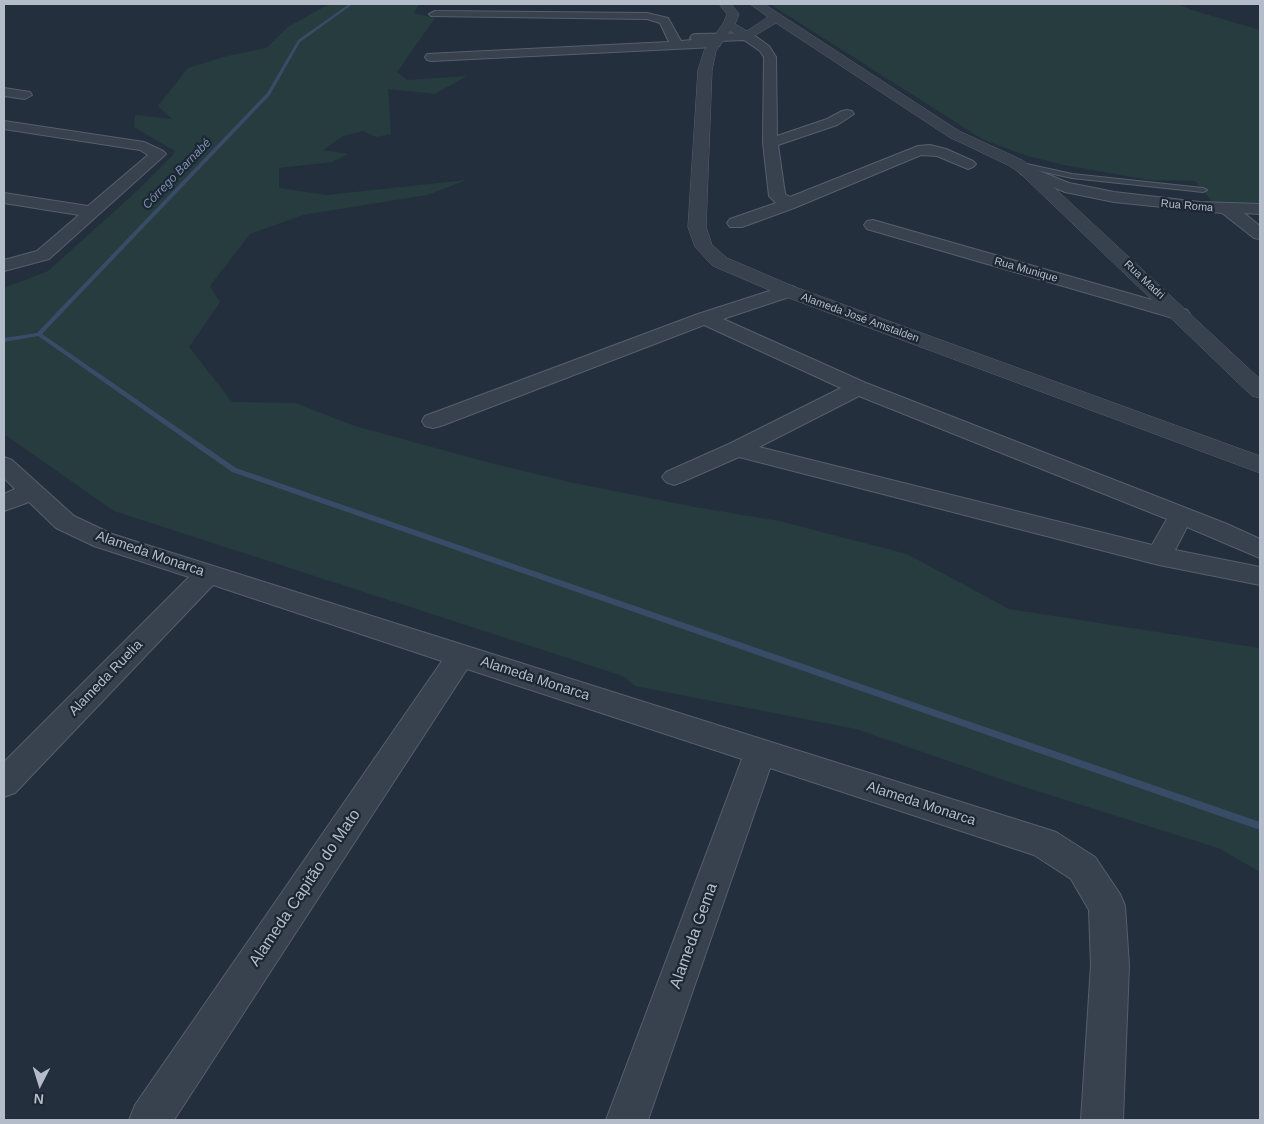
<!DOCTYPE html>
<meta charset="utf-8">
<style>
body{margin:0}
#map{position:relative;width:1264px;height:1124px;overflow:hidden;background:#242f3e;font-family:Helvetica,sans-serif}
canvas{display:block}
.frame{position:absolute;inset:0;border:5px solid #b4bcc9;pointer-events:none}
.north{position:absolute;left:15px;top:1059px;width:50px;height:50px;-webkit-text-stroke:4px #1d2633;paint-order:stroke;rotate:185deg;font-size:14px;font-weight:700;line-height:20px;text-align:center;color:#b4bcc9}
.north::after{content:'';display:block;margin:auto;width:18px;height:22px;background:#b4bcc9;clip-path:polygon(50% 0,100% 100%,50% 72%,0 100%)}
</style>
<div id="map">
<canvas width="1264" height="1124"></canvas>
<div class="frame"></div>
<div class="north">N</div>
</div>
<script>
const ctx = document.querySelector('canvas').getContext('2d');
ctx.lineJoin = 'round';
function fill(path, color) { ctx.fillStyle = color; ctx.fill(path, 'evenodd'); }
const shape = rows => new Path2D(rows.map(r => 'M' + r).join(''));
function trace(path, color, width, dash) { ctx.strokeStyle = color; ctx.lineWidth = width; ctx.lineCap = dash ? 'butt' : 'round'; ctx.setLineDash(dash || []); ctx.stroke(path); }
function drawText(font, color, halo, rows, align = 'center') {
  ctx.font = font + ' Helvetica,sans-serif'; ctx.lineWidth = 4.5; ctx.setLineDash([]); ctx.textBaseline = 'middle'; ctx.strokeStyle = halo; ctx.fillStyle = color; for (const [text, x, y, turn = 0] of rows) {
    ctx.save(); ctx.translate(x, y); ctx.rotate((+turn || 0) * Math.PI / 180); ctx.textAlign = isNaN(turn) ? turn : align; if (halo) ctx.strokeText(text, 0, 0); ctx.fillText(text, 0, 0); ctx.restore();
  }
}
fill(shape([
 [329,4,419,4,414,13,435,18,397,72,407,80,467,76,435,94,388,89,391,134,376,137,363,131,343,136,323,150,348,154,332,162,279,168,279,188,327,195,467,180,427,195,303,215,250,234,210,286,220,302,189,347,232,402,295,403,355,426,494,464,574,483,695,507,779,521,907,554,1009,609,1260,648,1260,872,1218,848,1015,784,856,729,635,686,623,676,114,511,4,434,4,288,48,271,137,191,173,155,175,151,134,127,135,115,172,119,158,106,188,68,223,57,266,48,288,27],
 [770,4,1177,4,1192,10,1260,30,1260,204,1214,204,1195,181,1149,180,1064,165,1024,155,982,139]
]), '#263c3f');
fill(shape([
 [349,4,353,4,300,42,270,95,42,334,236,468,1260,822,1260,830,232,472,38,336,4,342,4,338,37,333,267,93,298,40,349,4]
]), '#394c67');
const service = shape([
 [1013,161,1072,174,1203,188,1207,190,1203,192,1072,178,1013,165,1013,161]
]);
const minor = shape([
 [435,11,647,13,668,18,681,41,692,40,690,38,692,35,696,34,751,33,769,46,776,57,777,136,827,119,842,111,847,110,852,111,854,114,837,125,778,145,785,194,790,197,918,146,930,145,946,149,973,161,976,164,973,167,968,169,937,156,921,155,794,208,742,227,730,227,727,223,730,219,776,203,769,196,763,143,764,57,760,51,744,40,719,41,721,43,719,46,715,47,431,61,427,60,425,57,427,54,669,42,660,23,647,19,431,16,429,14,435,11],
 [4,88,30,92,32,95,25,99,4,96,4,88],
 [4,121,144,142,163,151,166,154,49,259,4,271,4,260,37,251,79,215,4,203,4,193,88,206,148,155,140,150,4,129,4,121],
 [1027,166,1069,183,1114,192,1200,202,1260,204,1260,214,1244,213,1260,226,1260,239,1254,238,1222,213,1114,202,1065,192,1021,174,1019,171,1021,168,1027,166],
 [873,220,1187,310,1190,314,1187,318,1180,320,1173,318,867,229,864,225,867,221,873,220],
 [788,285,795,287,797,291,795,295,723,319,866,383,1227,524,1260,539,1260,558,1187,527,1175,550,1260,567,1260,585,1159,565,739,457,682,482,674,485,666,482,662,477,666,472,729,444,841,388,704,325,441,426,433,428,425,426,422,421,425,416,698,314,788,285],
 [859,396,1167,519,1152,545,759,447,859,396],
 [4,457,12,460,74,516,112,534,1056,832,1095,857,1120,894,1125,906,1129,965,1123,1120,1081,1120,1091,965,1089,910,1071,879,1034,855,770,768,648,1120,606,1120,742,759,467,669,174,1120,129,1120,135,1105,442,661,213,585,15,793,4,797,4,762,189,577,94,546,56,528,29,502,4,511,4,494,15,489,4,478,4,457]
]);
const tertiary = shape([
 [719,4,731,4,739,14,735,24,747,31,768,17,750,4,764,4,959,131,1022,160,1033,168,1260,379,1260,398,1252,396,1021,174,1010,166,949,137,776,23,747,40,730,31,716,51,712,70,706,227,712,245,727,258,795,287,1260,456,1260,473,781,295,713,266,695,247,688,227,698,70,704,51,724,22,727,14,719,4]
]);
trace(service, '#565f6c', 2);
trace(minor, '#565f6c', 2);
trace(tertiary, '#565f6c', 1);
fill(service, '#38414e');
fill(minor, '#38414e');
fill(tertiary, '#38414e');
drawText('11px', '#b4bcc9', '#1d2633', [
 ["Rua Roma",1187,206,5],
 ["Rua Munique",1026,270,16],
 ["Rua Madri",1144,280,43],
 ["Alameda José Amstalden",860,318,20]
]);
drawText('italic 12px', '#7c92b1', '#1d2633', [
 ["Córrego Barnabé",177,174,-46]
]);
drawText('14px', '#b4bcc9', '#1d2633', [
 ["Alameda Monarca",150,554,19],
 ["Alameda Ruelia",106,678,-46],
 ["Alameda Monarca",535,679,18],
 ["Alameda Monarca",921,804,18]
]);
drawText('16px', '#b4bcc9', '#1d2633', [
 ["Alameda Capitão do Mato",305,888,-56],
 ["Alameda Gema",694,936,-70]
]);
</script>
